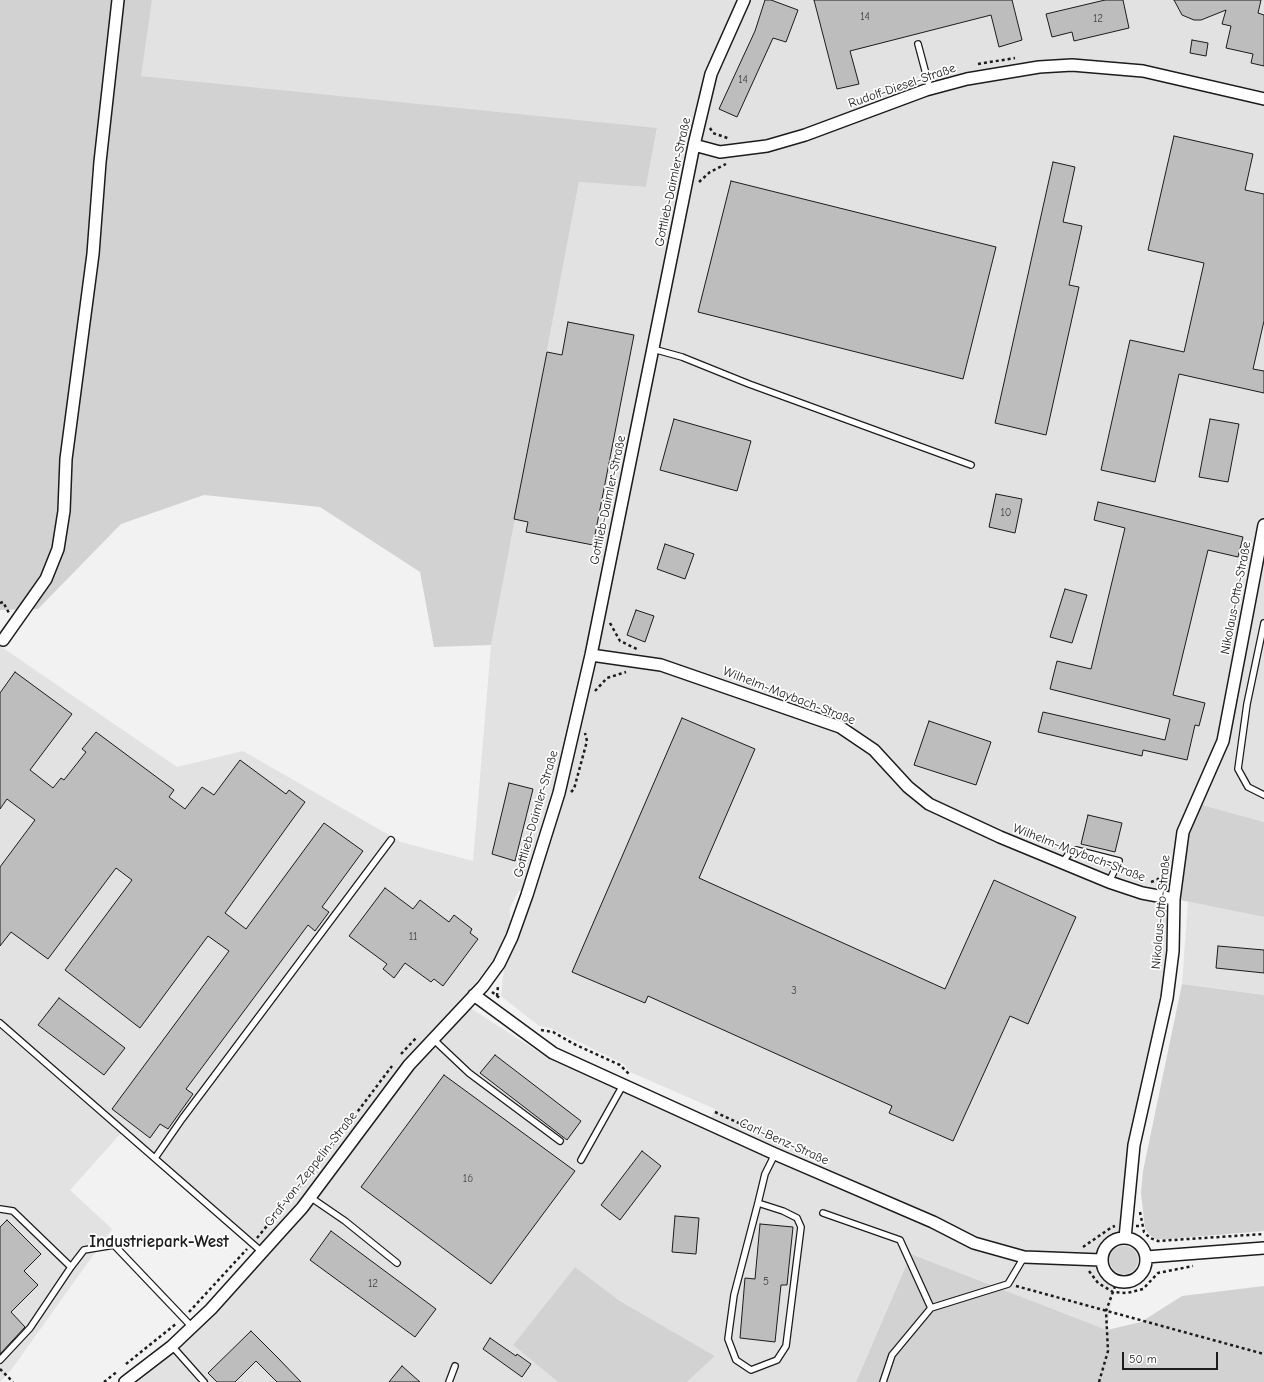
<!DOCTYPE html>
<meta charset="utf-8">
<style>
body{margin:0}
#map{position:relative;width:1264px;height:1382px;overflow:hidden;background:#f2f2f2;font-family:"Comic Neue",sans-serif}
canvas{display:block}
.scale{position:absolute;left:1122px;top:1352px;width:96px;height:18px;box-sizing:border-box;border:2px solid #1c1c1c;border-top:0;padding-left:5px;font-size:12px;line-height:14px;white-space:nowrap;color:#1c1c1c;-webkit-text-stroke:3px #fff;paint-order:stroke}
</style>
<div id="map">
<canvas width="1264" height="1382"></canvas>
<div class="scale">50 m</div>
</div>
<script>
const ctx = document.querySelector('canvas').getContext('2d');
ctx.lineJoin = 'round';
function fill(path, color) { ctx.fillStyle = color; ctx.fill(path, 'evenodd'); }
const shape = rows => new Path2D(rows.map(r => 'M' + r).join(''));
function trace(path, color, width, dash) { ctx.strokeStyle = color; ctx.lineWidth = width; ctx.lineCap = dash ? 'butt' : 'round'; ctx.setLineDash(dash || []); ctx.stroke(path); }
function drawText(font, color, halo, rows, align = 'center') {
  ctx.font = font + ' "Comic Neue",sans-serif'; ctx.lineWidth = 3.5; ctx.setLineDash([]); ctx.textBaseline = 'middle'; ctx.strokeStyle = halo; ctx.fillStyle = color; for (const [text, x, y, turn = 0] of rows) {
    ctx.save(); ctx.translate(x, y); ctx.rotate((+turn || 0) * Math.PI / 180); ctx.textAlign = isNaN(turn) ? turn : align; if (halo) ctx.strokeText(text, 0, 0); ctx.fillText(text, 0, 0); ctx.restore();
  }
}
fill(shape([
 [152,0,1264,0,1264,822,1195,803,1183,832,1159,1036,1134,1145,1107,1330,911,1254,856,1382,687,1382,715,1356,620,1301,575,1267,513,1345,558,1382,125,1382,172,1346,262,1252,123,1131,70,1190,112,1229,11,1370,0,1382,0,646,177,767,243,751,401,842,473,861,491,645,579,182,646,187,657,129,140,76],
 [519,890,527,895,506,949,501,996,539,1026,550,1028,624,1064,630,1072,715,1109,706,1129,551,1060,461,1002,493,960,507,933,510,922,510,908],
 [1188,902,1264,917,1264,995,1182,984]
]), '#e2e2e2');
fill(shape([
 [0,0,152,0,141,76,657,128,646,187,579,182,491,645,434,647,420,572,320,507,204,495,121,524,38,609,0,610],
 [1195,803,1264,822,1264,917,1174,899],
 [1182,984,1264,995,1264,1231,1168,1239,1156,1239,1150,1235,1145,1229,1141,1193,1143,1171],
 '1110 1260a14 14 0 1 1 28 0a14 14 0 1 1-28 0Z',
 [911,1254,1107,1330,1141,1322,1182,1296,1264,1286,1264,1382,856,1382],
 [575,1267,620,1301,715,1356,687,1382,558,1382,513,1345]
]), '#d2d2d2');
const building = shape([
 [765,0,771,0,798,10,786,42,773,38,737,117,719,109,755,31,765,0],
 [814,0,1012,0,1022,40,999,47,991,15,850,51,859,84,837,89,814,0],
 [1105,0,1123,0,1129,28,1074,41,1072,32,1052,37,1046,14,1105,0],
 [1174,0,1261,0,1258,13,1264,15,1264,66,1251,63,1253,54,1226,48,1231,26,1222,24,1226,10,1201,20,1194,20,1182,15,1174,0],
 [1192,40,1208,43,1206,56,1190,53,1192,40],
 [1174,136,1253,154,1245,190,1264,194,1264,321,1253,369,1264,371,1264,393,1179,374,1155,482,1101,470,1130,340,1184,352,1204,263,1148,250,1174,136],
 [1053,162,1075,167,1063,222,1082,226,1069,285,1079,287,1046,435,995,423,1053,162],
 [731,181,996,247,963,379,698,312,731,181],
 [568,322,634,335,593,545,526,532,528,522,514,519,547,352,562,355,568,322],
 [674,419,751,441,737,491,660,470,674,419],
 [1210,419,1239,424,1228,482,1199,477,1210,419],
 [996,494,1022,499,1015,533,989,527,996,494],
 [1098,502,1243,537,1238,557,1208,550,1173,695,1205,703,1199,726,1195,725,1187,760,1143,750,1142,756,1038,732,1043,712,1165,740,1170,719,1050,689,1057,661,1091,669,1125,528,1094,520,1098,502],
 [665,544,694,554,685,579,657,569,665,544],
 [1065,589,1087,595,1072,643,1050,637,1065,589],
 [636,610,654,616,645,642,627,635,636,610],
 [15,672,72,714,30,770,53,788,61,778,64,780,86,752,82,749,96,732,174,790,169,797,185,809,202,787,214,795,240,760,286,794,289,790,305,802,225,913,246,929,324,823,363,851,322,907,329,912,315,931,308,925,186,1089,193,1094,168,1129,160,1124,150,1138,112,1109,229,951,208,936,140,1028,65,970,132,880,116,868,48,959,11,932,0,946,0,867,35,820,7,799,0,809,0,693,15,672],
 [682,718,755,749,699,878,945,989,994,880,1076,917,1028,1024,1010,1016,953,1141,889,1113,892,1106,648,996,645,1003,572,972,682,718],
 [929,721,991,742,976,785,914,765,929,721],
 [509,783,533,789,515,861,492,854,509,783],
 [1088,815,1122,823,1115,852,1081,844,1088,815],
 [385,888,413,909,420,900,449,922,454,915,472,929,470,933,478,939,443,986,434,979,431,982,405,963,394,978,383,969,387,964,349,936,385,888],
 [1218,946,1264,950,1264,973,1216,968,1218,946],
 [59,998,125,1048,104,1075,38,1025,59,998],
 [495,1055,581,1121,567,1140,480,1073,495,1055],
 [444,1075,575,1171,491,1284,361,1187,444,1075],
 [642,1151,661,1166,620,1220,601,1205,642,1151],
 [675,1216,699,1218,696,1254,672,1252,675,1216],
 [7,1220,41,1254,24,1271,38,1285,11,1312,25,1327,0,1354,0,1227,7,1220],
 [760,1224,793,1227,787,1285,781,1285,775,1342,740,1338,745,1278,755,1279,760,1224],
 [331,1231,436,1309,415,1337,310,1260,331,1231],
 [251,1331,278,1358,301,1382,277,1382,256,1361,235,1382,217,1382,208,1373,251,1331],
 [490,1338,516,1356,517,1354,531,1364,522,1377,483,1349,490,1338],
 [402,1366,420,1382,389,1382,402,1366]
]);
fill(building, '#bdbdbd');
trace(building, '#1c1c1c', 1);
const lane = shape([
 [918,44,930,89],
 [653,349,682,357,749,384,971,465],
 [1264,623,1247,704,1238,769,1248,787,1264,795],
 [1062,863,1070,852,1076,850,1119,861,1109,882],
 [0,1023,262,1252],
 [433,1039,469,1073,560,1141],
 [155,1158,182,1119,391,840],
 [581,1160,623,1085],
 [310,1197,345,1221,397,1263],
 [758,1203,783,1211,797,1218,801,1227,786,1346,777,1360,751,1370,736,1360,728,1339,734,1295,758,1203,765,1174,775,1154],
 [0,1209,13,1211,71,1267,84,1250,114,1245,192,1327],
 [823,1213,900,1240,931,1308],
 [172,1346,204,1382],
 [0,1360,30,1328,71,1267],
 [449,1382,455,1366],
 [883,1382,892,1355,931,1308,1008,1284,1024,1257]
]);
const street = shape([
 [694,145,720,152,767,146,805,135,926,90,967,79,1039,67,1072,65,1143,71,1264,99],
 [3,640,46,579,58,549,64,511,66,459,93,254,100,162,118,0],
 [591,655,661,665,840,727,874,750,908,787,929,804,1000,837,1109,882,1142,893,1174,899],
 [474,995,553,1053,775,1154,933,1222,974,1243,1024,1257,1101,1260],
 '1102 1260a22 22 0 1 1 44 0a22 22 0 1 1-44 0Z',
 [1125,1238,1134,1145,1167,998,1173,951,1174,899,1183,832,1223,741,1264,525],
 [1146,1257,1264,1248],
 [125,1382,172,1346,211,1309,282,1230,302,1208,409,1065,483,986,499,964,512,937,527,895,559,793,591,655,694,145,711,74,744,0]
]);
trace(lane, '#1c1c1c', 8);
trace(street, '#1c1c1c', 14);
trace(shape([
 [978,64,1015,58],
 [710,128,713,133,730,139],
 [699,182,710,172,726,164],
 [0,603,3,602,9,613],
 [610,623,620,641,637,649],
 [595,691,607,678,626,672],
 [571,792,574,789,587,741,585,733],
 [1151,882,1157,880,1163,874,1166,867],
 [492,992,501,999],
 [497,996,498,986],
 [541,1030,553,1032,574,1044,620,1065,629,1074],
 [401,1054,417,1037],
 [715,1112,754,1130],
 [1140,1212,1144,1232,1150,1238,1158,1241,1264,1234],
 [1136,1226,1142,1226],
 [257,1238,321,1160,392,1066],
 [1083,1247,1112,1227,1115,1226],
 [1089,1271,1098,1283,1113,1292,1127,1293,1143,1289,1158,1273,1193,1266],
 [1016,1286,1264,1354],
 [189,1312,247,1249],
 [126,1364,177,1323],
 [0,1369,13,1382],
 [104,1382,118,1371],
 [1099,1382,1108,1351,1106,1311,1117,1281]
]), '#1c1c1c', 2.5, [3, 3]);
trace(lane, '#fff', 5.5);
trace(street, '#fff', 11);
drawText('11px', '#444', null, [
 ["14",865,17],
 ["12",1098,19],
 ["14",743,80],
 ["10",1006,513],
 ["11",413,937],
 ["3",794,991],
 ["16",468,1179],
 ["5",766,1282],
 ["12",373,1284]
]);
drawText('13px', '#1c1c1c', '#fff', [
 ["Rudolf-Diesel-Straße",902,86,-19],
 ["Gottlieb-Daimler-Straße",673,182,-78],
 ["Gottlieb-Daimler-Straße",608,500,-78],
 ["Nikolaus-Otto-Straße",1236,598,-79],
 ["Wilhelm-Maybach-Straße",789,696,21],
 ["Gottlieb-Daimler-Straße",536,814,-74],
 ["Wilhelm-Maybach-Straße",1079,853,21],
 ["Nikolaus-Otto-Straße",1161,912,-85],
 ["Carl-Benz-Straße",784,1142,24],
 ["Graf-von-Zeppelin-Straße",311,1169,-52]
]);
drawText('bold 17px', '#1c1c1c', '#fff', [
 ["Industriepark-West",159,1242]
]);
</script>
